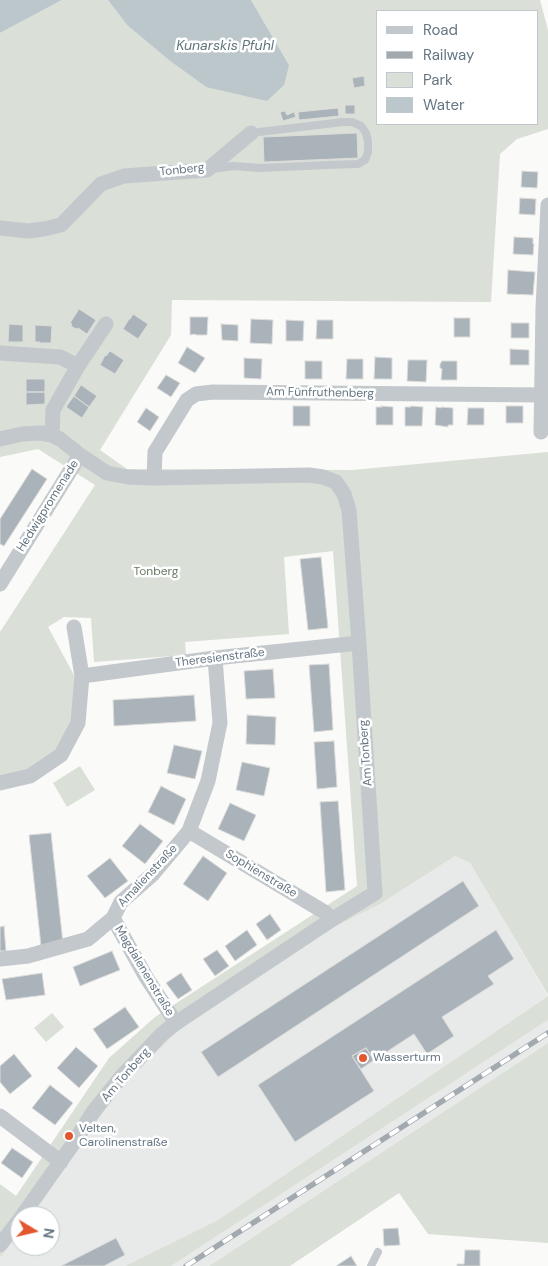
<!DOCTYPE html>
<meta charset="utf-8">
<style>
body{margin:0}
#map{position:relative;width:548px;height:1266px;overflow:hidden;background:#fafaf8;font-family:"DM Sans",sans-serif}
canvas{display:block}
.legend{position:absolute;left:376px;top:10px;width:162px;height:115px;box-sizing:border-box;background:#fff;border:1px solid #c1c8cd;margin:0;padding:6px 9px;list-style:none;font-size:15px;color:#657683}
.legend li{display:flex;align-items:center;gap:10px;height:25px}
.legend b{width:25px;border:1px solid #c1c8cd}
.north{position:absolute;left:10px;top:1206px;width:50px;height:50px;box-sizing:border-box;background:#fff;border:1px solid #c1c8cd;border-radius:50%;rotate:99deg;font-size:14px;font-weight:700;line-height:20px;text-align:center;color:#657683}
.north::after{content:'';display:block;margin:auto;width:18px;height:22px;background:#e4572e;clip-path:polygon(50% 0,100% 100%,50% 72%,0 100%)}
</style>
<div id="map">
<canvas width="548" height="1266"></canvas>
<ul class="legend">
<li><b style="height:6px;background:#c3c8cc"></b>Road</li>
<li><b style="height:6px;background:#a2aab0"></b>Railway</li>
<li><b style="height:14px;background:#dadfd7"></b>Park</li>
<li><b style="height:14px;background:#bbc7cb"></b>Water</li>
</ul>
<div class="north">N</div>
</div>
<script>
const ctx = document.querySelector('canvas').getContext('2d');
ctx.lineJoin = 'round';
function fill(path, color) { ctx.fillStyle = color; ctx.fill(path, 'evenodd'); }
const shape = rows => new Path2D(rows.map(r => 'M' + r).join(''));
function trace(path, color, width, dash) { ctx.strokeStyle = color; ctx.lineWidth = width; ctx.lineCap = dash ? 'butt' : 'round'; ctx.setLineDash(dash || []); ctx.stroke(path); }
function drawText(font, color, halo, rows, align = 'center') {
  ctx.font = font + ' "DM Sans",sans-serif'; ctx.lineWidth = 5; ctx.setLineDash([]); ctx.textBaseline = 'middle'; ctx.strokeStyle = halo; ctx.fillStyle = color; for (const [text, x, y, turn = 0] of rows) {
    ctx.save(); ctx.translate(x, y); ctx.rotate((+turn || 0) * Math.PI / 180); ctx.textAlign = isNaN(turn) ? turn : align; if (halo) ctx.strokeText(text, 0, 0); ctx.fillText(text, 0, 0); ctx.restore();
  }
}
fill(shape([
 [455,856,470,863,548,996,218,1220,125,1266,0,1266,0,1258,20,1231,20,1246,50,1246,50,1216,31,1216,68,1161,125,1083,178,1031,338,925,382,903],
 [548,1020,548,1043,209,1266,171,1266]
]), '#e8e9e9');
fill(shape([
 [62,0,108,0,127,25,170,61,206,87,289,65,251,0,540,0,548,30,548,129,517,139,500,154,491,302,172,300,171,335,100,450,127,469,352,470,548,452,548,995,470,863,455,856,382,903,338,925,178,1031,125,1083,68,1161,20,1216,20,1231,0,1258,0,1184,16,1196,109,1058,155,1017,357,886,333,551,284,557,289,634,185,642,186,655,94,662,91,618,64,617,48,627,75,677,73,722,56,751,27,771,0,777,0,632,95,485,38,449,0,457,0,33],
 [377,11,537,11,537,124,377,124],
 [80,766,95,790,67,807,53,783],
 [548,996,548,1020,171,1266,125,1266,218,1220],
 [52,1013,64,1027,46,1042,34,1028],
 [548,1043,548,1243,428,1234,399,1193,290,1266,209,1266]
]), '#dadfd7');
fill(shape([
 [0,0,62,0,0,33],
 [108,0,251,0,289,65,284,85,267,101,206,87,170,61,127,25]
]), '#bbc7cb');
const building = shape([
 [364,76,365,86,354,88,352,78,364,76],
 [345,105,355,105,355,114,345,114,345,105],
 [338,108,339,116,299,120,298,112,338,108],
 [285,111,287,115,294,112,296,117,283,121,280,112,285,111],
 [357,133,358,158,264,162,263,137,357,133],
 [522,171,538,172,537,188,521,187,522,171],
 [520,198,536,199,535,215,519,214,520,198],
 [514,237,533,238,533,244,534,244,533,255,513,254,514,237],
 [508,270,535,272,533,295,507,294,508,270],
 [79,309,96,320,87,334,78,328,76,329,71,326,72,324,70,323,79,309],
 [133,314,148,324,138,339,123,329,129,319,130,319,133,314],
 [190,317,208,317,207,335,196,335,195,334,190,335,190,317],
 [454,318,470,318,470,337,454,337,454,318],
 [251,319,273,320,272,344,250,343,251,319],
 [286,320,304,321,303,341,286,341,286,320],
 [317,320,333,320,333,339,316,339,317,320],
 [511,323,529,323,529,338,511,338,511,323],
 [9,324,23,325,23,342,8,342,9,324],
 [221,324,238,325,238,341,222,340,221,324],
 [35,325,52,326,51,343,40,343,40,342,35,342,35,325],
 [187,347,205,358,195,373,178,363,187,347],
 [510,349,529,350,529,365,510,365,510,349],
 [110,351,124,360,115,374,100,365,105,355,106,356,110,351],
 [375,357,392,358,392,379,374,379,375,357],
 [244,358,262,359,261,379,244,378,244,358],
 [347,359,363,359,363,379,346,379,347,359],
 [408,360,427,360,426,382,407,381,408,360],
 [305,361,322,361,322,379,305,379,305,361],
 [442,361,457,361,457,380,441,380,442,369,440,368,440,364,442,361],
 [166,375,180,383,171,397,157,388,166,375],
 [26,379,45,379,45,392,26,392,26,379],
 [81,385,97,396,89,407,74,396,81,385],
 [26,392,45,392,45,404,26,405,26,392],
 [74,396,89,407,82,418,66,407,74,396],
 [293,406,310,406,310,426,293,426,293,406],
 [381,406,393,407,393,425,376,425,376,407,382,407,381,406],
 [411,406,423,407,422,426,405,426,405,407,411,407,411,406],
 [506,406,523,406,523,423,506,423,506,406],
 [436,407,441,408,441,407,453,408,453,425,448,425,448,427,435,425,436,407],
 [146,408,159,417,150,431,137,422,146,408],
 [468,408,484,408,484,425,467,425,468,408],
 [32,469,47,479,4,546,0,544,0,519,32,469],
 [321,557,328,628,308,630,300,559,321,557],
 [329,664,333,730,314,732,309,665,329,664],
 [273,669,275,698,246,699,244,671,273,669],
 [194,695,196,721,114,726,113,700,194,695],
 [247,715,276,717,275,745,246,744,247,715],
 [334,741,337,787,317,789,314,742,334,741],
 [174,745,202,751,195,779,167,773,174,745],
 [242,762,270,768,264,796,236,790,242,762],
 [161,786,186,799,174,825,148,812,161,786],
 [338,801,345,890,326,892,320,802,338,801],
 [230,803,256,815,244,841,218,829,230,803],
 [140,824,163,841,145,864,122,846,140,824],
 [51,833,63,943,41,946,29,835,51,833],
 [203,856,227,873,208,901,183,884,203,856],
 [110,858,128,881,105,898,87,876,110,858],
 [463,881,479,906,218,1077,201,1052,463,881],
 [270,914,281,930,267,940,256,924,270,914],
 [4,926,6,951,0,951,0,927,4,926],
 [247,930,257,945,235,961,225,946,247,930],
 [496,930,514,959,488,976,494,984,442,1017,454,1036,427,1054,414,1034,374,1060,366,1048,352,1056,374,1091,295,1142,258,1085,496,930],
 [217,950,229,966,215,976,203,959,217,950],
 [112,951,120,970,80,986,73,967,112,951],
 [42,973,45,995,6,1000,2,979,42,973],
 [181,973,192,990,178,999,166,983,181,973],
 [125,1007,139,1027,107,1049,93,1029,125,1007],
 [76,1047,98,1066,79,1088,57,1068,76,1047],
 [366,1048,374,1060,361,1069,352,1056,366,1048],
 [14,1054,32,1076,10,1094,0,1082,0,1066,14,1054],
 [50,1085,73,1103,55,1125,32,1108,50,1085],
 [12,1148,33,1162,22,1178,1,1163,12,1148],
 [398,1228,400,1245,384,1246,383,1229,398,1228],
 [116,1238,125,1255,104,1266,61,1266,116,1238],
 [465,1250,480,1250,480,1266,457,1266,457,1264,464,1264,465,1250],
 [351,1256,357,1266,336,1266,351,1256]
]);
fill(building, '#aab3b9');
trace(building, '#dcdcda', 1);
trace(shape([
 [212,169,233,166,261,168,327,165,358,164,365,160,368,152,368,141,366,133,361,126,352,122,343,122,251,133],
 [371,1266,378,1252]
]), '#c3c8cc', 8);
trace(shape([
 [0,228,28,231,44,229,61,225,101,184,124,176,207,170,251,133],
 [0,353,60,357,78,366],
 [541,432,543,308,548,205],
 [52,435,53,410,78,366,106,324],
 [0,439,22,434,41,433,52,435,60,439,80,455,107,473,128,477,154,478,309,475,323,477,336,482,344,494,349,510,359,643,375,893,331,920,176,1023,162,1034,122,1076,93,1112,73,1144,22,1216],
 [154,478,155,452,187,400,196,394,213,392,542,395],
 [0,584,80,455],
 [82,676,215,658,359,643],
 [0,783,30,776,61,755,78,723,82,676,74,627],
 [189,831,326,913,331,920],
 [113,918,146,977,176,1023],
 [0,959,28,956,88,939,113,918,121,902,153,874,189,831,208,781,220,723,215,658],
 [0,1116,61,1162],
 [0,1245,20,1219]
]), '#c3c8cc', 15);
const rail = shape([
 [186,1266,548,1033]
]);
trace(rail, '#a2aab0', 5.5);
trace(rail, '#fff', 4, [11]);
for (const [x, y, r, color] of [
 [363,1058,5,"#e4572e"],
 [69,1136,5,"#e4572e"]
]) { const dot = new Path2D(); dot.arc(x, y, r, 0, 2 * Math.PI); ctx.fillStyle = color; ctx.fill(dot); trace(dot, '#fff', 2); }
drawText('12px', '#657683', '#fff', [
 ["Tonberg",182,170,-6],
 ["Am Fünfruthenberg",320,393,1],
 ["Hedwigpromenade",48,506,-58],
 ["Theresienstraße",220,658,-7],
 ["Am Tonberg",366,753,-94],
 ["Sophienstraße",261,874,31],
 ["Amalienstraße",148,876,-47],
 ["Magdalenenstraße",144,971,59],
 ["Am Tonberg",126,1075,-49]
]);
drawText('12px', '#687a64', '#fff', [
 ["Tonberg",156,572]
]);
drawText('12px', '#657683', '#fff', [
 ["Wasserturm",373,1058],
 ["Velten,",79,1129],
 ["Carolinenstraße",79,1143]
], 'left');
drawText('italic 14px', '#60757c', '#fff', [
 ["Kunarskis Pfuhl",225,46]
]);
</script>
